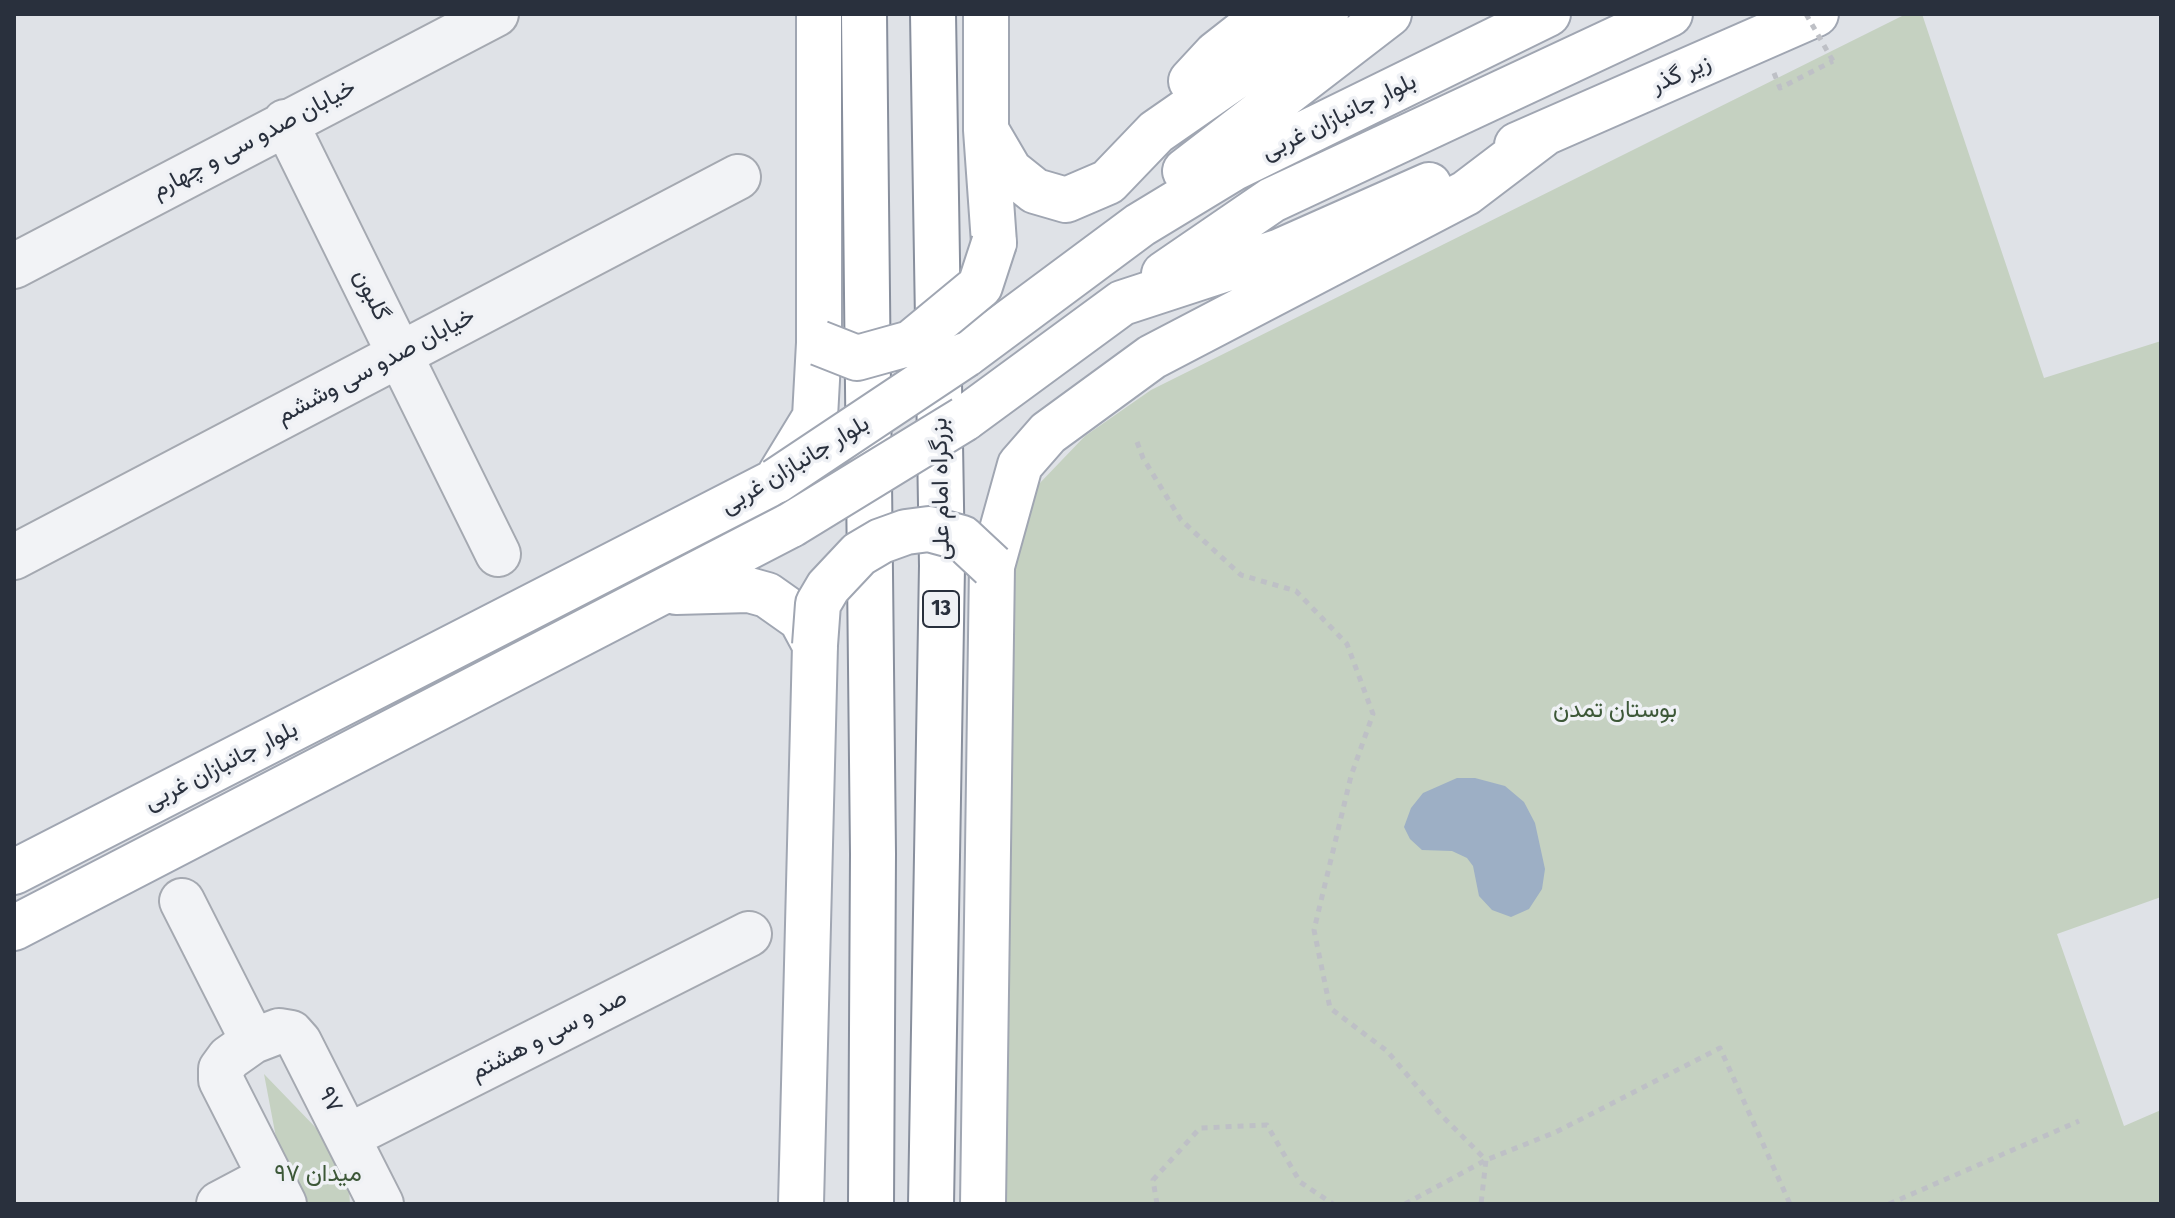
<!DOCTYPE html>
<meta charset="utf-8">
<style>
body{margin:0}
#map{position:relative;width:2175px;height:1218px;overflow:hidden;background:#dfe2e7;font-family:"Fira Sans Condensed",sans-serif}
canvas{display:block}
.frame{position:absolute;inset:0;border:16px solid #29303d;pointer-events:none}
</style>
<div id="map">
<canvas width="2175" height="1218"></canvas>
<div class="frame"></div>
</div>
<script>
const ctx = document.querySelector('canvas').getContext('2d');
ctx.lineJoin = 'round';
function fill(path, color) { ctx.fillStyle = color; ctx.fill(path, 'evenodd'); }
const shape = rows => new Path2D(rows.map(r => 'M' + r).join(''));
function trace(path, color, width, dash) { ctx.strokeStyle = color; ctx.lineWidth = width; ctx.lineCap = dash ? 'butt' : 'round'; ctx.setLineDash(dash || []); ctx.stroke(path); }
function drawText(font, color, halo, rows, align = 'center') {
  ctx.font = font + ' "Fira Sans Condensed",Vazirmatn,sans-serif'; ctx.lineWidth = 7; ctx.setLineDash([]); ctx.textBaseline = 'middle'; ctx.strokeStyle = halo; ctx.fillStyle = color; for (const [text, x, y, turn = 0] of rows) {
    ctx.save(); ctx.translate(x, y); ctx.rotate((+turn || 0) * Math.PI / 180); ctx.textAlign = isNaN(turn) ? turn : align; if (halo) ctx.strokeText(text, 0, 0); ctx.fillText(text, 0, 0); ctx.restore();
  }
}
fill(shape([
 [1906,14,1922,14,2044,378,2161,341,2161,897,2057,934,2124,1126,2161,1110,2161,1204,997,1204,1008,576,1037,486,1085,436,1151,390],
 [264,1074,347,1160,350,1204,304,1204,284,1180]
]), '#c5d1c1');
fill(shape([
 [1457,778,1475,778,1505,786,1524,802,1535,823,1545,869,1542,889,1529,909,1511,917,1492,910,1479,896,1473,866,1467,858,1452,851,1422,850,1410,839,1404,827,1411,808,1423,793]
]), '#9dafc5');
const minor = shape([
 [285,122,498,554],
 [14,266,496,14],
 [14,557,738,177],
 [182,901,253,1041],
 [349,1136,749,934],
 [219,1204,270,1177],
 [284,1204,221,1080,221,1069,229,1058,253,1041,279,1031,291,1033,299,1042,381,1204]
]);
const major = shape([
 [986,14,986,130,994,243],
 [1191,81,1216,54,1267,14],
 [986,130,1010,171,1035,191,1066,200,1108,182,1156,132,1326,14],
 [1517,145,1816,14],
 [1185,171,1389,14],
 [1164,274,1272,200,1670,14],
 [965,355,1140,225,1234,168,1548,14],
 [964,419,1122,303,1278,252,1429,185],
 [676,592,749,590,767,595,801,619,815,645,801,1204],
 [14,872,776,481,815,417,819,343,819,14],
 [14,928,791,525],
 [983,1204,992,566,1020,465,1048,433,1152,357,1466,193,1545,133]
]);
const highway = shape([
 [864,14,873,854,871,1204],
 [931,1204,942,566,933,14]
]);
trace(minor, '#a5a9b1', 48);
trace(major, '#a0a6b2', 48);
trace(highway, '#888f9d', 48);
trace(shape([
 [1774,73,1780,88,1833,61],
 [1137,442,1143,458,1181,520,1241,575,1296,591,1347,644,1373,714,1351,776,1314,930,1330,1008,1387,1051,1441,1115,1486,1160,1481,1204],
 [1157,1204,1153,1180,1200,1128,1267,1125,1300,1182,1333,1204],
 [1405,1204,1486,1160,1556,1132,1720,1048,1790,1204],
 [1889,1204,2079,1121]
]), '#bec0c6', 5, [6, 6]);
trace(minor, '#f2f3f6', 44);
trace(major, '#fff', 44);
trace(highway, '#fff', 44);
const majorBridge = shape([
 [819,343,857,358,911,343,980,286,994,243],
 [776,481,965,355],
 [791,525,964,419],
 [815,645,818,604,828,587,859,554,881,541,906,532,929,529,962,538,992,566]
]);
trace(majorBridge, '#a0a6b2', 48, []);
trace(shape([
 [1806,14,1833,61]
]), '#bec0c6', 5, [6, 6]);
trace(majorBridge, '#fff', 44);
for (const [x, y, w] of [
 [941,609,36]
]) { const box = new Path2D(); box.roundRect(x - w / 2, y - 18, w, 36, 6); ctx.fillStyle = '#eff1f5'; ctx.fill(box); trace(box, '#29303d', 2); }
drawText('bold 22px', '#29303d', null, [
 ["13",941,609]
]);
drawText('24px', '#29303d', '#eff1f5', [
 ["زیر گذر",1681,74,-24],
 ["بلوار جانبازان غربی",1339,117,-26],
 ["خیابان صدو سی و چهارم",254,139,-28],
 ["گلبون",371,295,64],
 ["خیابان صدو سی وششم",376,366,-28],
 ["بلوار جانبازان غربی",795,465,-31],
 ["بزرگراه امام علی",941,489,-91],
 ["بلوار جانبازان غربی",221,766,-27],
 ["صد و سی و هشتم",549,1035,-27],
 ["۹۷",330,1100,62]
]);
drawText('24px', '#3d5838', '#eff1f5', [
 ["بوستان تمدن",1615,710],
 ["میدان ۹۷",318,1174]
]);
</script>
